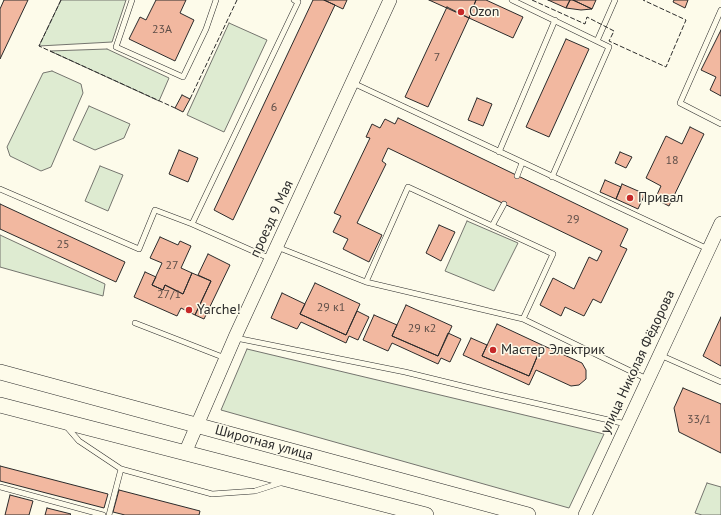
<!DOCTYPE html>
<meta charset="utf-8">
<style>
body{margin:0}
canvas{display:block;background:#fdfbea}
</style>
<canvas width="721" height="515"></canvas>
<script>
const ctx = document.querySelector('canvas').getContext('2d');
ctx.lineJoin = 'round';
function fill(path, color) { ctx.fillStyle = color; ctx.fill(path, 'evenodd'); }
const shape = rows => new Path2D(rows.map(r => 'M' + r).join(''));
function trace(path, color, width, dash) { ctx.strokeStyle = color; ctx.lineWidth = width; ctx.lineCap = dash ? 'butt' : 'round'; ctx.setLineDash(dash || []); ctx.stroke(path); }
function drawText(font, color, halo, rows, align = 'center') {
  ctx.font = font + ' "PT Sans",sans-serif'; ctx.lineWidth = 3; ctx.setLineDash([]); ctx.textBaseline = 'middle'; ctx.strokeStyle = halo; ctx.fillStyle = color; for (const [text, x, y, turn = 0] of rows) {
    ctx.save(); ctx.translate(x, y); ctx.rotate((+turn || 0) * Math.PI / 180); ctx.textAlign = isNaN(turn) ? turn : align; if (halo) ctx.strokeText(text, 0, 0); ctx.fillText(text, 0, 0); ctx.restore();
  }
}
const green = shape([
 [61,0,126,0,112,42,39,46,61,0],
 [229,23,267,40,224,132,187,115,229,23],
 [107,49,169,78,159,101,50,51,107,49],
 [52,71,81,84,83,93,51,167,41,171,10,156,7,147,43,73,52,71],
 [89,106,130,124,124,138,95,150,73,140,89,106],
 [100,166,123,175,108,211,85,201,100,166],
 [467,221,518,243,494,291,445,271,467,221],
 [0,235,105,284,103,296,0,267,0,235],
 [247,349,604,434,569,508,221,410,247,349],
 [707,483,721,487,721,515,702,515,695,513,707,483]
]);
fill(green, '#deebd1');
trace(green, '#74746e', 1);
const building = shape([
 [4,0,28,0,0,59,0,9,4,0],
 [156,0,186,0,180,13,194,20,175,61,129,39,140,17,146,20,156,0],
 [313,0,324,0,335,5,233,220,214,210,313,0],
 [324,0,347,0,343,9,324,0],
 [429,0,476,0,469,18,429,0],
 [476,0,486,0,523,17,513,38,469,18,476,0],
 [548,0,570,0,566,8,548,0],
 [570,0,573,0,592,9,581,10,566,8,570,0],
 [573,0,596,0,592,9,573,0],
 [674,0,688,0,685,8,673,2,674,0],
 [447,7,469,18,428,107,405,97,447,7],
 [721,30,721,96,710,90,716,77,701,70,721,30],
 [566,39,589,49,549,137,526,127,566,39],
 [182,95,190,99,183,112,175,108,182,95],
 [477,98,492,104,483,126,468,120,477,98],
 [398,118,628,229,620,246,627,249,601,303,593,299,584,316,565,307,561,316,540,305,553,278,574,289,589,257,597,261,602,251,388,148,382,161,386,164,357,223,382,235,369,262,343,249,348,239,333,232,341,216,334,213,370,138,366,137,372,124,380,128,385,119,395,124,398,118],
 [690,127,704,134,669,206,655,199,661,186,646,178,666,136,682,144,690,127],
 [179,150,198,158,188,182,169,174,179,150],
 [620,152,632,157,626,168,615,163,620,152],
 [605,180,621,187,616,199,600,192,605,180],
 [622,184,645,194,638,209,616,199,622,184],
 [0,204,125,262,116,282,0,229,0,204],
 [439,225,455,232,441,261,426,253,439,225],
 [160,237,178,245,180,241,191,246,181,268,192,273,183,294,165,285,163,290,152,285,162,263,150,258,160,237],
 [208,254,230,265,204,319,195,315,211,281,198,275,208,254],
 [145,272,156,277,152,285,163,290,165,285,183,294,192,273,211,281,195,315,181,308,177,316,134,297,145,272],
 [315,283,360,304,346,335,300,314,315,283],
 [282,293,305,304,300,314,346,335,357,311,369,317,358,340,349,336,346,343,301,322,297,329,271,318,282,293],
 [406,305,452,326,438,356,392,336,406,305],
 [374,315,397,325,392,336,438,356,448,333,461,339,450,362,441,358,438,364,392,343,388,351,363,340,374,315],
 [721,317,721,366,703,356,721,317],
 [497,324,542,345,529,376,482,356,497,324],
 [471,338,487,345,482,356,529,376,542,345,582,363,586,370,586,379,579,385,571,386,536,370,529,385,463,355,471,338],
 [683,388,721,404,721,453,679,432,674,408,683,388],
 [0,466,108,494,104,508,0,481,0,466],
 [119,490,200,511,199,515,125,515,113,512,119,490],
 [10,495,33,501,29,515,5,515,10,495],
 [47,508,71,514,70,515,45,515,47,508]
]);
fill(building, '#f2b8a0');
trace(building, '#2b2b2b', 1);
const service = shape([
 [132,0,116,47,183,77,206,29,216,0],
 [512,0,609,47,552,177],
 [721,10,680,103,721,124],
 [597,41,615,0],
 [353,83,708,249],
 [499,152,555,20],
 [517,176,522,163],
 [0,189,139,249,155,210,192,224],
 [492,226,504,204],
 [277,247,366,282,523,319,647,379],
 [271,259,192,224,298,2,294,0],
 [366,282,408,187,553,254,523,319],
 [135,323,225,358],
 [236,338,405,372,495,394,626,424],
 [660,355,721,382],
 [66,426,79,441,121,469,212,494,255,491,283,482],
 [0,487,103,515],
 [109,515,121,469]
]);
const tertiary = shape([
 [185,453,235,337,390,0],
 [585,515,721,223]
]);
const secondary = shape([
 [0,372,528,515],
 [0,405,426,515]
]);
trace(service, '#2b2b2b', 6);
trace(tertiary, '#2b2b2b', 14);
trace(secondary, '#2b2b2b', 16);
trace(service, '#fdfbea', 5);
trace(tertiary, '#fdfbea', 13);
trace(secondary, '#fdfbea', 15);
trace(shape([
 [61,0,39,46,175,108],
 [532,0,585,24,587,17,614,31,609,41,666,67,686,20,643,0],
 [190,99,237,0]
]), '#2b2b2b', 1, [5, 2]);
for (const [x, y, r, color] of [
 [461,12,4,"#c62828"],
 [630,198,4,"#c62828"],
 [189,310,4,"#c62828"],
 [493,350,4,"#c62828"]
]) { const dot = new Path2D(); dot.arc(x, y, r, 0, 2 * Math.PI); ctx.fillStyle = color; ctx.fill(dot); trace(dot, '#fdfbea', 1.5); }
drawText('12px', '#5d4e48', null, [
 ["23А",162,30],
 ["7",437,58],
 ["6",274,108],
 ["18",672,161],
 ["29",573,220],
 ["25",63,245],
 ["27",172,266],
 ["27/1",169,295],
 ["29 к1",331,308],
 ["29 к2",422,329],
 ["33/1",699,420]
]);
drawText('14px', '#2b2b2b', '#fdfbea', [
 ["Ozon",469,12],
 ["Привал",638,198],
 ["Yarche!",197,310],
 ["Мастер Электрик",501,350]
], 'left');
drawText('14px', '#2b2b2b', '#fdfbea', [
 ["проезд 9 Мая",272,219,-65],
 ["улица Николая Фёдорова",638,362,-65],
 ["Широтная улица",264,443,15]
]);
</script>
